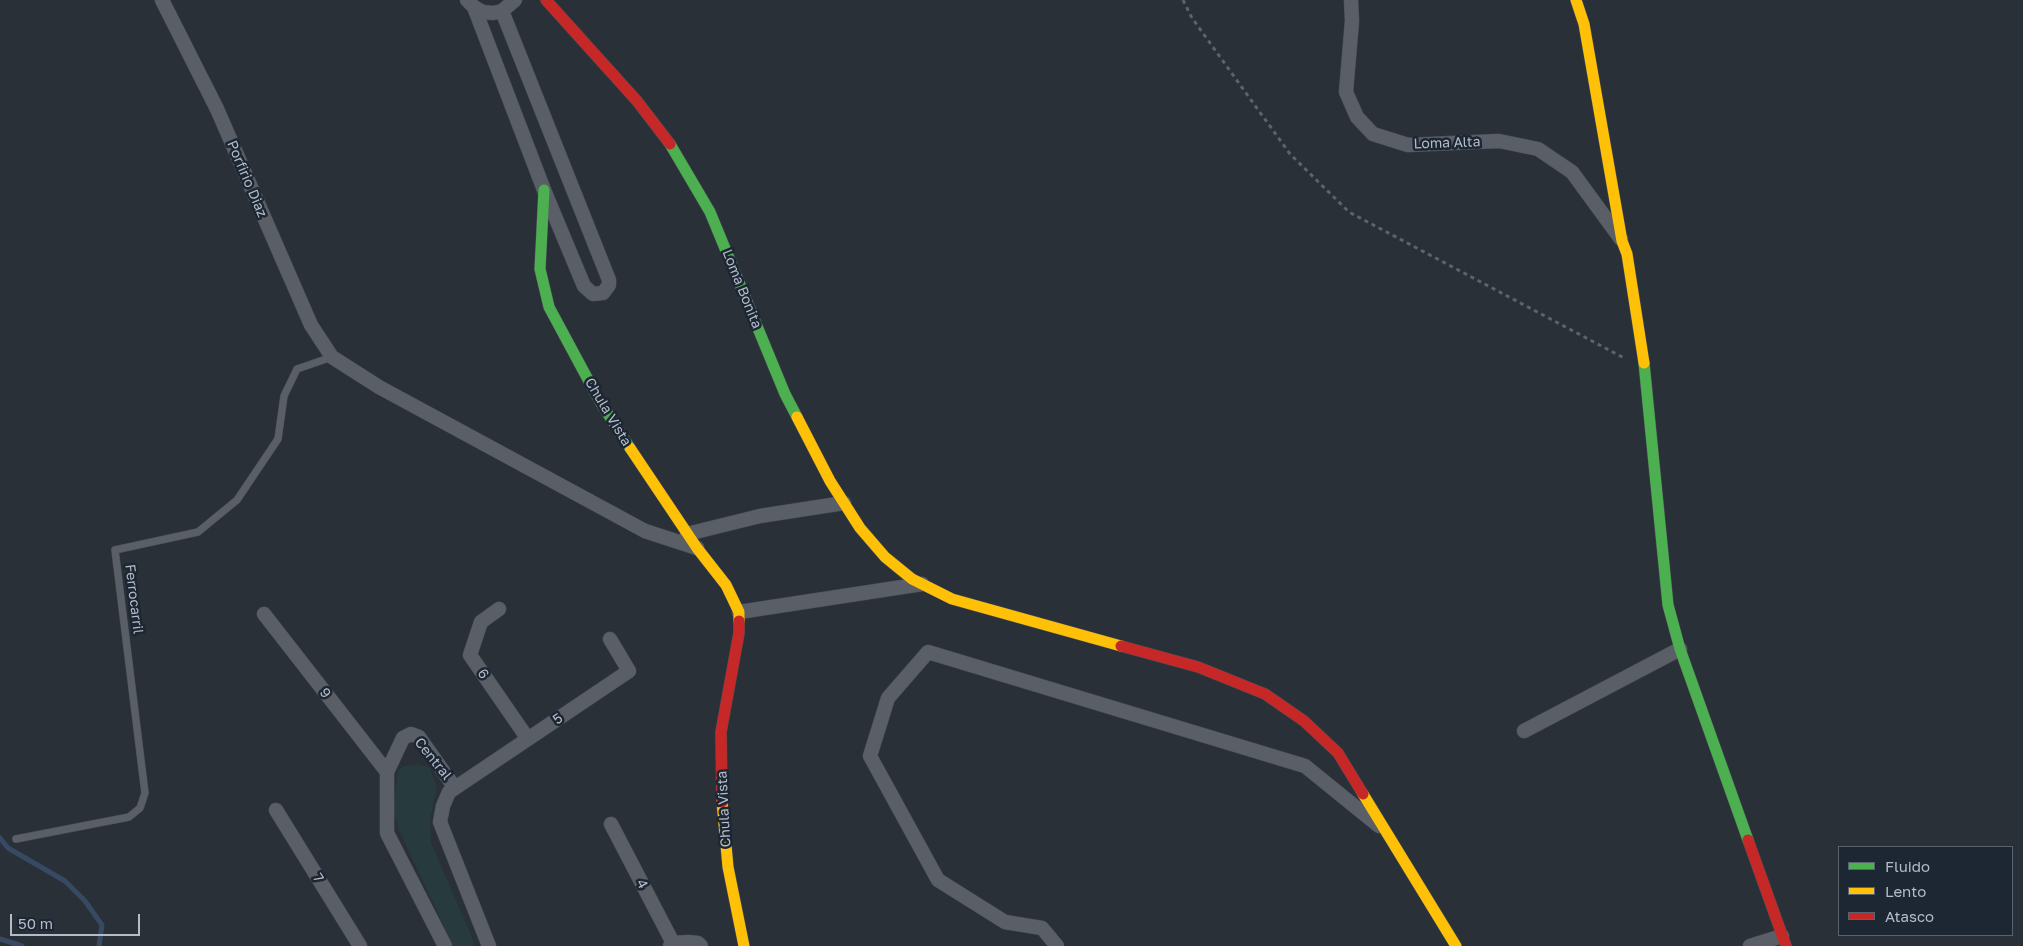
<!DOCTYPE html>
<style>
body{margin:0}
#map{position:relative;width:2023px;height:946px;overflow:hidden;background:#2a3038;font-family:"Golos Text",sans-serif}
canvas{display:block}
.legend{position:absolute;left:1838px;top:846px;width:175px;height:90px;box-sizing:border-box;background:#1d2633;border:1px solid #59626f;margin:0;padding:6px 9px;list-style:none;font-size:15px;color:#b4bcc9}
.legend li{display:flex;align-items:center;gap:10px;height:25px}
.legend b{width:25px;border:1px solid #59626f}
.scale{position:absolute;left:10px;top:914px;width:130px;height:22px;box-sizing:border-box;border:2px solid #b4bcc9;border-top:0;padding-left:6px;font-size:15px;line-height:18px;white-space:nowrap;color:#b4bcc9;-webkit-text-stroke:4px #1d2633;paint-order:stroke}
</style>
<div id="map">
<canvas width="2023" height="946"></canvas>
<ul class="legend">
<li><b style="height:6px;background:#4caf50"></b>Fluido</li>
<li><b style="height:6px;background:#ffc107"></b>Lento</li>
<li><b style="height:6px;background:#c62828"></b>Atasco</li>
</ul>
<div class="scale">50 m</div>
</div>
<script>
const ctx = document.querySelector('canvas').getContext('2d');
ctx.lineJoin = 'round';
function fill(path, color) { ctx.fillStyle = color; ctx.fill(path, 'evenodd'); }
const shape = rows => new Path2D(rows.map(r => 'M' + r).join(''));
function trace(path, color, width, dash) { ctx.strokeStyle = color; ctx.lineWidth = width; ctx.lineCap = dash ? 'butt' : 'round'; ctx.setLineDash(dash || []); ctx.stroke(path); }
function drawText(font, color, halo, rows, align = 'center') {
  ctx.font = font + ' "Golos Text",sans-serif'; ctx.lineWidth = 5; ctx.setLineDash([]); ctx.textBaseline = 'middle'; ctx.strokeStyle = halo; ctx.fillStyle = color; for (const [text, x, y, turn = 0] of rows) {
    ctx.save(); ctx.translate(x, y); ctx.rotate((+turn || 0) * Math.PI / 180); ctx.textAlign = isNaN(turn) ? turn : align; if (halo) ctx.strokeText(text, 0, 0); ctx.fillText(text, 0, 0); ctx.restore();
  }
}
fill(shape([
 [418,764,430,768,437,788,430,819,431,843,472,937,474,946,450,946,444,926,399,830,393,810,398,771,404,766]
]), '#273a3e');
trace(shape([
 [0,838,8,848,65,881,85,901,102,925,99,946],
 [0,939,22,946]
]), '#384963', 5);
const lane = shape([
 [16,839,129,817,140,808,145,793,115,550,198,532,237,500,278,439,284,396,297,369,332,357]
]);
const street = shape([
 [162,0,217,109,311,325,332,357,379,387,645,531,697,548],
 [467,0,474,7,483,12,493,13,502,11,515,0],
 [1351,0,1352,21,1346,92,1357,117,1373,134,1408,145,1499,141,1538,149,1572,172,1621,239],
 [474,7,544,190,584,286,593,294,603,293,609,285,609,280,502,11],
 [687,534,760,516,844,503],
 [499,609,481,622,470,655,528,739],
 [739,612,922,584],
 [264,614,387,772],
 [1524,731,1680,649],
 [276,810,360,946],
 [611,824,673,943],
 [445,946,387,833,387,772,403,738,411,734,419,737,455,788],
 [489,946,440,822,443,806,449,792,629,671,610,639],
 [670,946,673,943,688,942,698,943,701,946],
 [1057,946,1042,928,1005,922,938,880,870,756,888,698,928,652,1305,766,1379,826],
 [1750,946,1782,936]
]);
const fast = shape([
 [670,144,710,212,785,394,797,417],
 [544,190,540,269,549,307,599,400,630,448],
 [1644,363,1668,605,1680,649,1748,840]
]);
const slow = shape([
 [1576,0,1584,24,1622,241,1627,254,1644,363],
 [797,417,830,481,860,528,885,557,912,579,952,599,1121,646],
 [630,448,697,548,726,585,739,612,739,621],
 [1363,794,1456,946],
 [722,802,728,867,744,946]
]);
const jam = shape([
 [546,0,637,101,670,144],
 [1121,646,1198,667,1265,694,1304,721,1338,753,1363,794],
 [722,802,721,732,739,633,739,621],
 [1748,840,1786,946]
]);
trace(lane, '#484c53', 8);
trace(street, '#484c53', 15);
trace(fast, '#484c53', 12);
trace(slow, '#484c53', 12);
trace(jam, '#484c53', 12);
trace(shape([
 [1183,0,1192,18,1290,154,1349,212,1626,359]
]), '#5d636a', 3, [4, 4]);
trace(lane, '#5a5e66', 7);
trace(street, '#5a5e66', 14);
trace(fast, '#4caf50', 11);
trace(slow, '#ffc107', 11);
trace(jam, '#c62828', 11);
drawText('14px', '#b4bcc9', '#1d2633', [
 ["Loma Alta",1447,143,-2],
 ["Porfirio Diaz",247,179,67],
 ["Loma Bonita",742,289,68],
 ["Chula Vista",608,412,59],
 ["Ferrocarril",134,599,83],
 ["6",483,674,55],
 ["9",325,693,52],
 ["5",558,719,-34],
 ["Central",433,759,51],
 ["Chula Vista",724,809,-93],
 ["7",318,878,58],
 ["4",642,884,62]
]);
</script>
